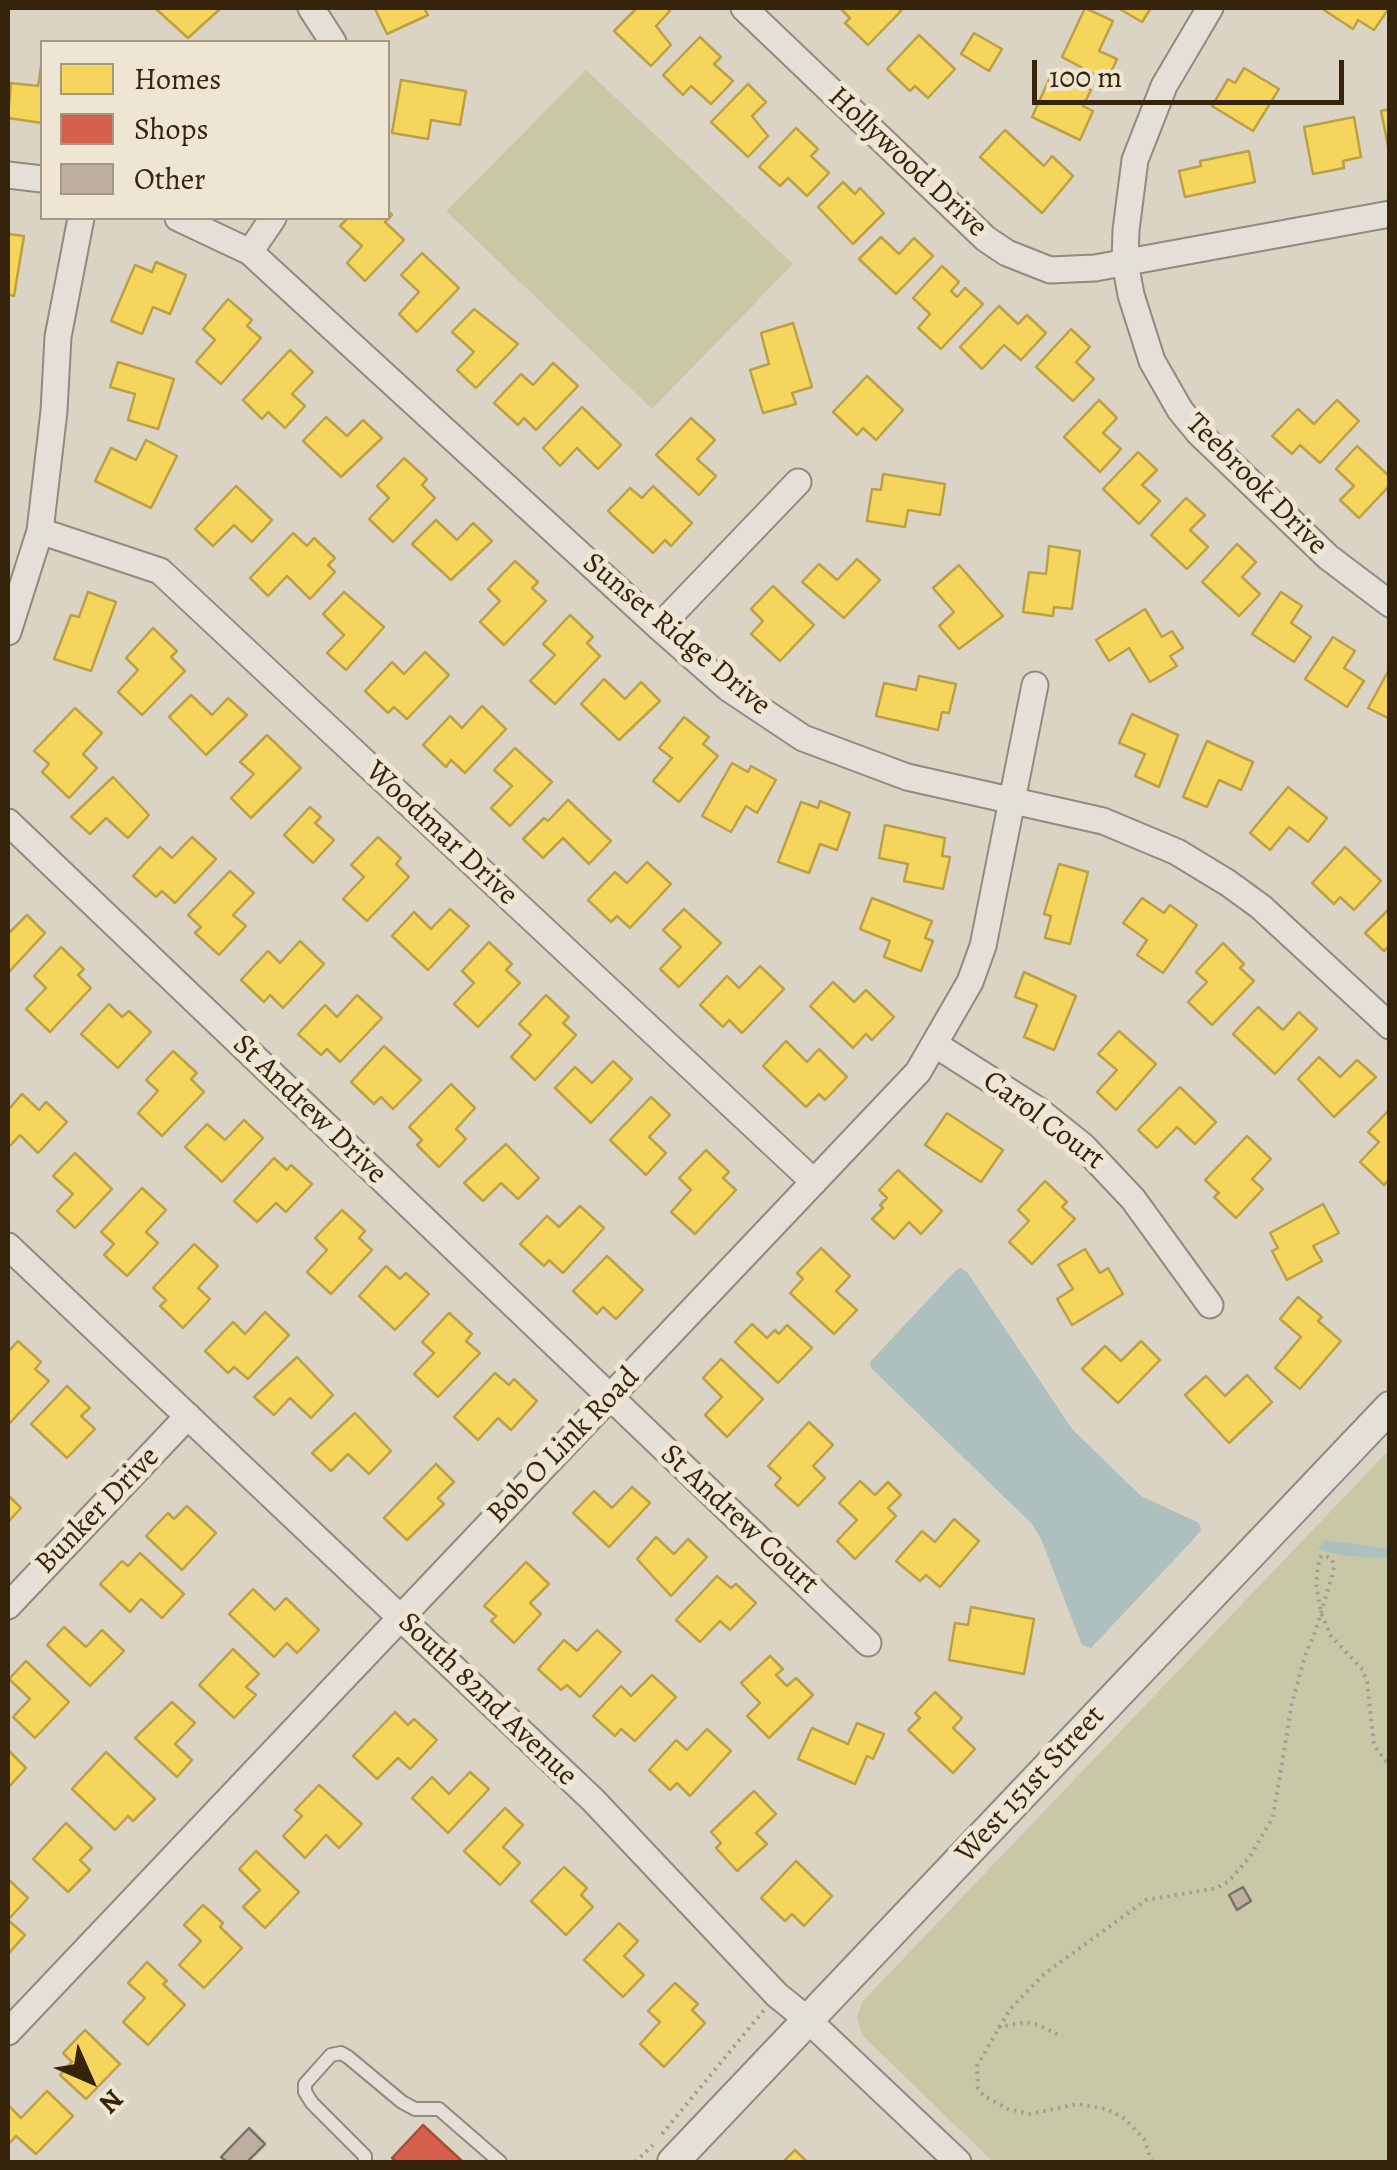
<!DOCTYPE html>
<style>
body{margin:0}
#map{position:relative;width:1397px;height:2170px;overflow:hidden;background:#dbd4c4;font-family:Alegreya,serif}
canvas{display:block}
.frame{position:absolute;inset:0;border:10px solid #36230b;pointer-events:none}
.legend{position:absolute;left:40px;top:40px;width:350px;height:180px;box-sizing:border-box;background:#eee6d2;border:2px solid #a49882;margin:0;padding:12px 18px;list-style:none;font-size:30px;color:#36230b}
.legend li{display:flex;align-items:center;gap:20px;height:50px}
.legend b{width:50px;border:2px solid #a49882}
.north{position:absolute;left:40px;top:2030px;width:100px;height:100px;-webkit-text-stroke:8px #eee6d2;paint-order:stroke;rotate:135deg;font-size:28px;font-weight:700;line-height:40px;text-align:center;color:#36230b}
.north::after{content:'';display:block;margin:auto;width:35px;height:45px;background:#36230b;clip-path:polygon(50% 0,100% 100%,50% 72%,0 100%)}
.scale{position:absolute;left:1032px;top:60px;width:312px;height:45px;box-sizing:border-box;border:5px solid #36230b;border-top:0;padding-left:12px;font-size:30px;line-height:35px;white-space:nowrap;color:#36230b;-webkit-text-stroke:8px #eee6d2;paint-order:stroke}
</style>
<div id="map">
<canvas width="1397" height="2170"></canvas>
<div class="frame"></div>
<ul class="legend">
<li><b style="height:28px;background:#f6d55c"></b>Homes</li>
<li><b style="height:28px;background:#d6604d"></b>Shops</li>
<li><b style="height:28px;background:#bfaea2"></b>Other</li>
</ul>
<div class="north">N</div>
<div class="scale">100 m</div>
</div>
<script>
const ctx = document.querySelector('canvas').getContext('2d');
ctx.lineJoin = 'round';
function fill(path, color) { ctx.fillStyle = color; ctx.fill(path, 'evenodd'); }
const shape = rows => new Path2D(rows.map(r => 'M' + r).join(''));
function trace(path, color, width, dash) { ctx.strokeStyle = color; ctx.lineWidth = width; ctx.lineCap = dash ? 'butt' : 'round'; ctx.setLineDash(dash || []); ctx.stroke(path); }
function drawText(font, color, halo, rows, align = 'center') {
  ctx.font = font + ' Alegreya,serif'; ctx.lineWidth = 10; ctx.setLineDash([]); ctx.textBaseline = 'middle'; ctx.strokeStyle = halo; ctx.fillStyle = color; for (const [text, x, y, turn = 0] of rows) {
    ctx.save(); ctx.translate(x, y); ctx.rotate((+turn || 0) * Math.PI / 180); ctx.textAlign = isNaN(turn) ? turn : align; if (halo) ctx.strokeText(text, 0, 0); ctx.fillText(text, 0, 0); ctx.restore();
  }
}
fill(shape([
 [586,70,793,264,652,409,446,211],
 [1389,1450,1389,2162,993,2162,862,2035,857,2017,862,2002]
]), '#c8c8a6');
fill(shape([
 [961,1268,967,1272,1072,1429,1141,1496,1199,1523,1201,1530,1192,1541,1091,1648,1082,1645,1041,1539,1032,1524,871,1368,870,1362,956,1270],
 [1325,1540,1389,1549,1389,1558,1344,1556,1318,1549]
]), '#aec0be');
const homes = shape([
 [155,8,221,8,188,38,155,8],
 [379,8,424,8,428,15,387,34,375,9,379,8],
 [637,8,666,8,670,11,656,26,671,45,651,66,614,31,637,8],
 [840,8,898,8,901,11,868,45,845,23,850,18,840,8],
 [1085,8,1113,21,1099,51,1117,59,1107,81,1062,57,1085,8],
 [1118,8,1151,8,1142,22,1118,8],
 [1321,8,1389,8,1374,30,1358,20,1353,29,1321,8],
 [974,33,1002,49,989,71,961,54,974,33],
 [919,35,955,69,928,98,915,86,910,91,887,69,919,35],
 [700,37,721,57,714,64,733,81,711,104,691,86,683,95,663,75,700,37],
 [42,60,42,123,8,118,11,83,38,86,42,60],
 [1244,68,1279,89,1253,131,1212,106,1228,79,1235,83,1244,68],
 [1053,71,1091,90,1083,106,1093,111,1080,140,1032,117,1053,71],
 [401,80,466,91,460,125,431,120,428,139,392,133,401,80],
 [748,84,766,102,752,116,768,136,748,157,711,122,748,84],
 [1390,109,1390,156,1381,111,1390,109],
 [1354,117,1361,157,1343,161,1344,168,1313,174,1304,127,1354,117],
 [796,128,818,149,811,156,829,173,807,196,788,178,780,186,759,167,796,128],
 [1005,130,1044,166,1052,156,1073,176,1042,213,980,157,1005,130],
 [1249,151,1255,182,1185,197,1179,171,1201,166,1200,161,1249,151],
 [843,182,855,194,860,188,884,213,853,244,818,207,843,182],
 [388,211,392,215,385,222,404,240,365,281,347,263,362,246,340,226,348,218,388,218,388,211],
 [8,234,24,236,14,296,8,294,8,234],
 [881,237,899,254,914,238,933,256,896,294,859,259,881,237],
 [422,253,459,288,417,332,399,314,419,292,401,275,422,253],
 [156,262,186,275,170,314,153,307,142,334,111,321,135,265,152,272,156,262],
 [942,266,959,282,951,291,957,297,965,288,983,304,941,349,918,328,930,314,913,298,942,266],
 [228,299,252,320,247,326,261,338,221,384,196,362,215,340,203,329,228,299],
 [999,306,1018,324,1027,315,1046,333,1021,360,1004,345,982,369,960,347,999,306],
 [474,309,518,344,476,388,457,370,474,352,452,332,474,309],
 [793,323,812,387,792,393,796,404,763,413,750,370,769,364,761,333,793,323],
 [1071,329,1090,347,1076,362,1094,379,1073,401,1036,367,1071,329],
 [290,350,313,372,292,394,305,406,285,428,268,412,262,419,243,400,290,350],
 [118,362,174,379,158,429,128,420,135,394,110,387,118,362],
 [553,363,578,386,536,430,524,418,518,425,494,403,521,374,533,385,553,363],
 [867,376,903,410,876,440,863,428,857,435,833,412,867,376],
 [1099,400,1117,418,1103,433,1121,449,1100,472,1064,437,1099,400],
 [1337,400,1359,421,1320,463,1300,445,1292,454,1272,436,1298,409,1314,424,1337,400],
 [582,407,621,445,598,469,577,448,560,466,543,448,582,407],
 [326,417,347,436,363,420,382,438,341,477,303,441,326,417],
 [691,418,715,440,697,459,716,476,699,495,656,455,691,418],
 [146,440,177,456,151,508,95,481,111,448,136,460,146,440],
 [1357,446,1390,477,1390,485,1359,518,1340,500,1354,486,1336,469,1357,446],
 [1138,452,1157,470,1142,485,1160,501,1139,524,1103,489,1138,452],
 [404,458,427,479,422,485,435,498,393,542,369,519,389,498,377,486,404,458],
 [883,474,945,484,940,515,908,510,905,527,867,521,872,489,881,490,883,474],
 [236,486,272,520,252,542,234,525,213,546,195,529,236,486],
 [653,486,692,523,671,546,665,540,653,553,608,511,630,488,642,498,653,486],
 [1186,498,1205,515,1190,530,1208,547,1187,569,1151,535,1186,498],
 [436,520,457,540,473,523,492,541,451,580,412,544,436,520],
 [293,533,307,546,314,538,335,558,328,565,335,572,310,599,287,576,268,596,250,578,293,533],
 [1237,544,1256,562,1242,577,1260,594,1239,616,1202,582,1237,544],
 [1049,546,1080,551,1072,609,1054,607,1053,616,1023,612,1029,572,1046,574,1049,546],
 [857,559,880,580,844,618,802,582,819,564,837,580,857,559],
 [515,561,538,582,532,588,546,601,504,645,480,622,500,601,488,589,515,561],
 [959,565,1003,616,959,649,939,626,954,612,933,588,959,565],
 [773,586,814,625,780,661,751,634,763,621,751,609,773,586],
 [88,592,116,602,91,671,54,659,71,615,79,617,88,592],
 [344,592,384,627,346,670,327,653,344,635,323,614,344,592],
 [1281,592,1302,606,1291,623,1311,637,1294,662,1252,634,1281,592],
 [1145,609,1162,637,1172,631,1183,648,1170,656,1177,666,1150,682,1129,648,1109,661,1096,640,1145,609],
 [570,615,593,637,587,643,600,656,555,704,530,681,555,655,543,644,570,615],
 [153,628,177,651,171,657,185,671,142,715,118,692,138,670,126,658,153,628],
 [1333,637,1355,651,1344,668,1364,681,1347,707,1305,679,1333,637],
 [425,652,449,675,407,719,394,707,388,713,365,691,392,662,404,674,425,652],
 [1390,668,1390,719,1368,708,1390,668],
 [919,676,956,684,949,713,942,712,938,730,876,716,884,683,916,690,919,676],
 [604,679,625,699,641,682,660,701,619,740,581,704,604,679],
 [191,695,212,715,228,698,247,715,206,755,169,717,191,695],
 [482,706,506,729,465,773,451,760,446,767,423,745,450,716,462,728,482,706],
 [75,708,102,733,83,754,97,768,69,798,42,772,49,764,34,751,75,708],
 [1132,714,1178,735,1159,787,1135,776,1145,754,1119,743,1132,714],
 [684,717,709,737,703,744,718,756,679,802,653,781,672,758,659,748,684,717],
 [267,735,301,768,251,818,231,798,254,774,240,762,267,735],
 [1207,741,1253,762,1241,790,1219,780,1207,807,1183,797,1207,741],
 [515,748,552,782,510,826,491,808,512,786,494,770,515,748],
 [732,763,748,772,751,766,776,780,757,813,746,806,731,832,702,816,732,763],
 [113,777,149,815,128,838,106,818,90,834,71,817,113,777],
 [1288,787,1327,818,1308,842,1289,827,1270,850,1250,833,1288,787],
 [568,800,611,841,589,864,563,838,543,858,523,839,544,818,548,821,568,800],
 [820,801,850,813,837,850,820,844,809,873,778,862,801,802,818,808,820,801],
 [310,807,321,817,315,823,334,840,313,863,284,835,310,807],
 [885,825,945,838,942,856,950,857,943,889,904,881,908,864,879,858,885,825],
 [192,837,216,859,175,903,162,891,156,897,133,876,160,847,172,858,192,837],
 [378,837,401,858,396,864,409,877,367,921,343,899,364,877,351,865,378,837],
 [1345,847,1381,881,1354,910,1340,897,1334,904,1312,883,1345,847],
 [647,862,671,884,630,928,617,916,611,922,588,900,615,872,627,883,647,862],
 [1059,864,1088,872,1070,944,1045,938,1051,916,1044,914,1059,864],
 [230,871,254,893,233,915,246,926,219,955,195,933,201,927,188,915,230,871],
 [872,898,932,921,925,938,933,941,921,971,884,957,890,941,860,929,872,898],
 [1142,898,1164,913,1170,905,1197,925,1163,973,1137,955,1147,940,1123,923,1142,898],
 [1390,908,1390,945,1384,951,1365,933,1390,908],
 [450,909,469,926,428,970,392,936,414,912,431,929,450,909],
 [684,909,721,943,679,987,660,969,681,947,663,930,684,909],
 [27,915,45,933,8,973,8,930,10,932,27,915],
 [300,941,324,964,283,1008,270,995,264,1002,241,980,268,951,280,963,300,941],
 [489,942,512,964,506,970,520,983,478,1027,454,1004,474,983,462,971,489,942],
 [1223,943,1244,964,1240,968,1254,981,1212,1025,1188,1002,1207,982,1196,972,1223,943],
 [61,947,84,969,78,975,91,988,50,1032,26,1009,46,988,34,976,61,947],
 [760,966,784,989,742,1033,729,1020,723,1027,700,1005,727,976,739,988,760,966],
 [1024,972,1076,996,1054,1050,1024,1037,1037,1005,1015,997,1024,972],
 [833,982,854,1002,866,990,894,1017,872,1040,866,1034,853,1048,810,1006,833,982],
 [357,995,382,1018,340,1062,327,1049,321,1055,298,1034,325,1005,337,1017,357,995],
 [546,995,569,1017,563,1023,576,1035,535,1080,511,1057,531,1035,519,1024,546,995],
 [109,1004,122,1017,129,1011,151,1032,118,1068,81,1034,109,1004],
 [1258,1007,1283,1030,1299,1012,1317,1029,1275,1074,1233,1034,1258,1007],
 [1119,1031,1156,1064,1116,1110,1097,1092,1117,1070,1098,1054,1119,1031],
 [786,1041,807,1062,819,1049,847,1077,825,1100,819,1094,806,1107,763,1066,786,1041],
 [384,1046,421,1080,393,1109,381,1097,374,1104,351,1082,384,1046],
 [173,1051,197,1073,191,1079,204,1092,162,1136,138,1113,158,1091,146,1080,173,1051],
 [1319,1057,1340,1077,1357,1060,1376,1077,1334,1117,1298,1079,1319,1057],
 [613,1061,632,1079,591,1123,555,1088,575,1067,592,1083,613,1061],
 [451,1084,475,1108,456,1129,466,1139,439,1167,417,1145,422,1140,409,1127,451,1084],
 [1180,1087,1216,1122,1195,1144,1177,1127,1157,1148,1138,1130,1180,1087],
 [22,1094,39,1110,46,1102,67,1122,38,1153,20,1135,8,1148,8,1110,22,1094],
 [651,1097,670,1115,649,1137,666,1153,646,1175,610,1140,651,1097],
 [1390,1109,1390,1179,1384,1185,1360,1162,1379,1142,1368,1132,1390,1109],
 [947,1113,1003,1150,981,1182,925,1145,947,1113],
 [244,1120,263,1138,222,1182,185,1147,207,1124,225,1140,244,1120],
 [1247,1136,1271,1159,1252,1179,1263,1189,1236,1218,1214,1197,1219,1193,1205,1180,1247,1136],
 [506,1144,539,1178,518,1199,501,1183,483,1201,464,1183,506,1144],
 [706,1150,729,1172,723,1178,736,1190,695,1234,671,1212,691,1190,679,1178,706,1150],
 [75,1153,112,1189,75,1228,57,1211,73,1194,53,1176,75,1153],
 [274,1158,287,1170,291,1165,312,1184,286,1212,276,1203,257,1222,234,1201,274,1158],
 [898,1170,942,1211,921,1234,909,1222,894,1239,872,1219,883,1208,880,1205,887,1198,879,1190,898,1170],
 [1045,1181,1067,1202,1062,1207,1075,1219,1032,1264,1009,1242,1029,1221,1018,1210,1045,1181],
 [142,1188,166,1210,146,1232,158,1243,127,1276,104,1255,114,1244,101,1232,142,1188],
 [1323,1204,1339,1233,1313,1246,1322,1261,1287,1280,1272,1251,1278,1248,1270,1233,1323,1204],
 [580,1206,604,1228,563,1273,549,1260,544,1266,520,1244,547,1216,559,1227,580,1206],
 [342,1210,365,1231,359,1238,372,1250,331,1294,307,1272,327,1250,315,1238,342,1210],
 [194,1244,218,1266,198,1288,210,1299,183,1328,160,1306,166,1300,153,1288,194,1244],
 [821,1248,850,1276,836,1291,857,1310,834,1334,790,1293,803,1279,797,1273,821,1248],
 [1085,1249,1100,1273,1108,1268,1123,1294,1072,1325,1057,1299,1073,1289,1058,1265,1085,1249],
 [607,1256,643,1290,616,1319,603,1307,597,1314,573,1291,607,1256],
 [386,1266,400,1279,406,1273,429,1294,395,1330,359,1296,386,1266],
 [1298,1297,1322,1317,1318,1321,1341,1341,1300,1389,1275,1368,1301,1337,1280,1319,1298,1297],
 [265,1312,289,1335,248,1379,234,1367,228,1373,205,1351,233,1322,245,1334,265,1312],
 [449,1313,472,1334,466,1341,480,1353,438,1397,414,1374,434,1353,422,1342,449,1313],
 [752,1324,767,1338,775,1330,779,1334,787,1325,812,1348,778,1383,735,1342,752,1324],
 [18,1341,41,1362,35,1369,49,1381,8,1425,8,1352,18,1341],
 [1141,1341,1160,1360,1118,1403,1082,1369,1105,1346,1121,1361,1141,1341],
 [297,1357,333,1395,311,1418,290,1398,274,1415,254,1397,297,1357],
 [721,1359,763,1399,727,1437,705,1415,722,1397,703,1378,721,1359],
 [495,1373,509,1385,514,1379,537,1401,511,1430,498,1418,478,1440,454,1417,495,1373],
 [1247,1375,1272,1402,1229,1443,1185,1395,1206,1376,1225,1396,1247,1375],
 [67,1386,90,1408,81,1416,95,1429,67,1458,31,1424,67,1386],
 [355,1413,391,1451,369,1474,348,1454,331,1471,312,1453,355,1413],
 [809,1422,833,1445,813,1466,825,1478,798,1506,775,1485,781,1478,768,1466,809,1422],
 [436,1464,454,1482,438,1498,444,1504,407,1540,384,1518,436,1464],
 [860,1481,875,1495,888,1482,901,1495,888,1508,896,1516,855,1559,837,1541,857,1520,839,1503,860,1481],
 [632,1487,650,1503,609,1547,573,1513,594,1491,612,1508,632,1487],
 [8,1495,21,1508,8,1522,8,1495],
 [187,1506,216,1533,182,1570,146,1536,168,1513,174,1519,187,1506],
 [954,1519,979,1541,940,1587,926,1575,920,1581,896,1561,922,1531,935,1542,954,1519],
 [656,1537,674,1554,688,1539,707,1557,671,1596,637,1559,656,1537],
 [140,1553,184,1594,162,1618,141,1599,130,1612,100,1584,122,1561,128,1566,140,1553],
 [526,1562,549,1584,530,1603,541,1614,514,1643,491,1621,496,1616,484,1606,526,1562],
 [717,1576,731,1588,736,1584,756,1603,730,1630,720,1621,700,1642,676,1620,717,1576],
 [253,1589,275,1610,286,1598,319,1630,297,1653,287,1643,274,1657,229,1614,253,1589],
 [971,1607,1034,1619,1024,1674,949,1660,955,1623,968,1625,971,1607],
 [64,1627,86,1647,102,1630,124,1651,90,1686,47,1645,64,1627],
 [597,1630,621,1652,580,1697,567,1685,561,1690,538,1669,564,1640,577,1651,597,1630],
 [233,1649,259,1674,246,1687,256,1695,234,1718,199,1685,233,1649],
 [770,1656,783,1669,776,1675,787,1686,796,1678,813,1695,769,1738,747,1716,760,1703,741,1683,770,1656],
 [26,1661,69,1702,35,1738,13,1717,30,1699,9,1679,26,1661],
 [652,1675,676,1697,635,1741,621,1729,615,1736,593,1716,621,1686,631,1696,652,1675],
 [935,1692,962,1718,953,1728,975,1749,953,1773,908,1730,920,1718,915,1713,935,1692],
 [172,1702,195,1723,175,1744,192,1760,177,1777,135,1738,172,1702],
 [395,1712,408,1725,414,1719,437,1740,410,1769,398,1758,377,1779,353,1756,395,1712],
 [857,1723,884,1734,873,1759,867,1756,855,1784,798,1759,812,1728,848,1744,857,1723],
 [707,1729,731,1751,690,1796,677,1783,670,1790,649,1770,676,1740,687,1750,707,1729],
 [8,1750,26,1768,8,1788,8,1750],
 [106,1752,155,1799,133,1821,128,1816,115,1830,72,1789,106,1752],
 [470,1772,489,1789,448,1833,412,1798,432,1777,449,1794,470,1772],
 [319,1785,362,1824,339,1848,326,1835,305,1858,283,1836,302,1816,295,1810,319,1785],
 [754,1791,776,1814,756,1833,767,1844,737,1871,716,1848,721,1843,711,1832,754,1791],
 [505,1808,523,1825,503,1847,520,1863,500,1885,464,1851,505,1808],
 [66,1823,92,1848,80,1860,90,1870,68,1892,33,1859,66,1823],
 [256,1851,299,1892,265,1928,243,1907,260,1890,239,1869,256,1851],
 [796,1861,832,1896,804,1926,792,1914,785,1921,761,1898,796,1861],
 [564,1867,587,1888,581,1895,593,1907,566,1935,531,1901,564,1867],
 [8,1879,28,1898,8,1920,25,1935,10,1952,8,1950,8,1879],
 [203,1905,223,1923,220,1927,242,1948,204,1988,179,1965,201,1941,184,1925,203,1905],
 [619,1923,638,1941,624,1956,644,1975,623,1997,584,1960,619,1923],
 [147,1962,167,1981,163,1984,185,2005,148,2045,123,2022,145,1998,128,1983,147,1962],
 [675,1983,698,2004,692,2010,705,2023,664,2067,640,2044,660,2022,648,2011,675,1983],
 [85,2030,120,2064,86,2099,60,2075,72,2062,63,2053,85,2030],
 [47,2091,73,2116,36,2154,16,2136,8,2145,8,2109,10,2107,21,2118,47,2091],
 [795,2150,807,2162,783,2162,795,2150]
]);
fill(homes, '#f6d55c');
trace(homes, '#bca044', 2.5);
const shops = shape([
 [423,2125,463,2162,397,2162,392,2158,423,2125]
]);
fill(shops, '#d6604d');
trace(shops, '#a64e39', 2.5);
const building = shape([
 [1243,1887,1251,1901,1237,1910,1229,1895,1243,1887],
 [249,2128,265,2144,247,2162,227,2162,221,2157,249,2128]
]);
fill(building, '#bfaea2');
trace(building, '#797266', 2.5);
const service = shape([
 [365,2162,365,2156,312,2103,305,2092,305,2084,331,2055,341,2053,348,2057,402,2102,415,2109,439,2109,500,2162]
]);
const minor = shape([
 [311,8,333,42],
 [744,8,986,239,1007,253,1050,270,1095,268,1390,214],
 [1210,8,1164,86,1135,160,1126,230,1125,262,1131,295,1152,361,1180,410,1199,433,1328,557,1390,604],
 [8,175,42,179],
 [178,218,250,252,659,627,728,688,803,738,907,777,1103,821,1177,852,1228,883,1261,907,1390,1026],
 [250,252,273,218],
 [40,531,160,571,814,1182],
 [659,627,798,482],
 [8,632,40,531,54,411,58,337,81,218],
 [8,822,868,1643],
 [936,1045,1038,1110,1083,1146,1133,1199,1210,1305],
 [8,1246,593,1800,777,1995,808,2020,958,2162],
 [8,1606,188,1416],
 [8,2032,918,1072,970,982,983,946,1035,685]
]);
const tertiary = shape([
 [673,2162,1390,1407]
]);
trace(service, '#918a7e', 16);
trace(minor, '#918a7e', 29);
trace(tertiary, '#918a7e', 34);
trace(shape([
 [998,2027,1026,2022,1039,2025,1062,2037],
 [662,2134,764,2010],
 [635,2162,653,2145],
 [1152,2162,1144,2139,1125,2119,1107,2109,1077,2104,1030,2114,1008,2109,984,2096,978,2088,977,2066,1010,2009,1044,1974,1146,1900,1217,1888,1229,1881,1249,1858,1273,1817,1292,1703,1305,1656,1315,1632,1321,1613,1332,1576,1334,1567,1332,1559,1323,1555,1319,1559,1316,1584,1321,1613,1331,1636,1361,1668,1367,1682,1374,1745,1390,1767]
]), '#a39e95', 4, [2.5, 5]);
trace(service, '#e4e0d8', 12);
trace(minor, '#e4e0d8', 25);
trace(tertiary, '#e4e0d8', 30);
drawText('30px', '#36230b', '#eee6d2', [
 ["Hollywood Drive",907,163,43],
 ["Teebrook Drive",1256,485,45],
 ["Sunset Ridge Drive",676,635,40],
 ["Woodmar Drive",441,834,43],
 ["St Andrew Drive",309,1110,44],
 ["Carol Court",1043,1121,37],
 ["Bob O Link Road",564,1446,-46],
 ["Bunker Drive",98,1511,-46],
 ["St Andrew Court",739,1520,43],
 ["South 82nd Avenue",487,1700,44],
 ["West 151st Street",1031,1785,-47]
]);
</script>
